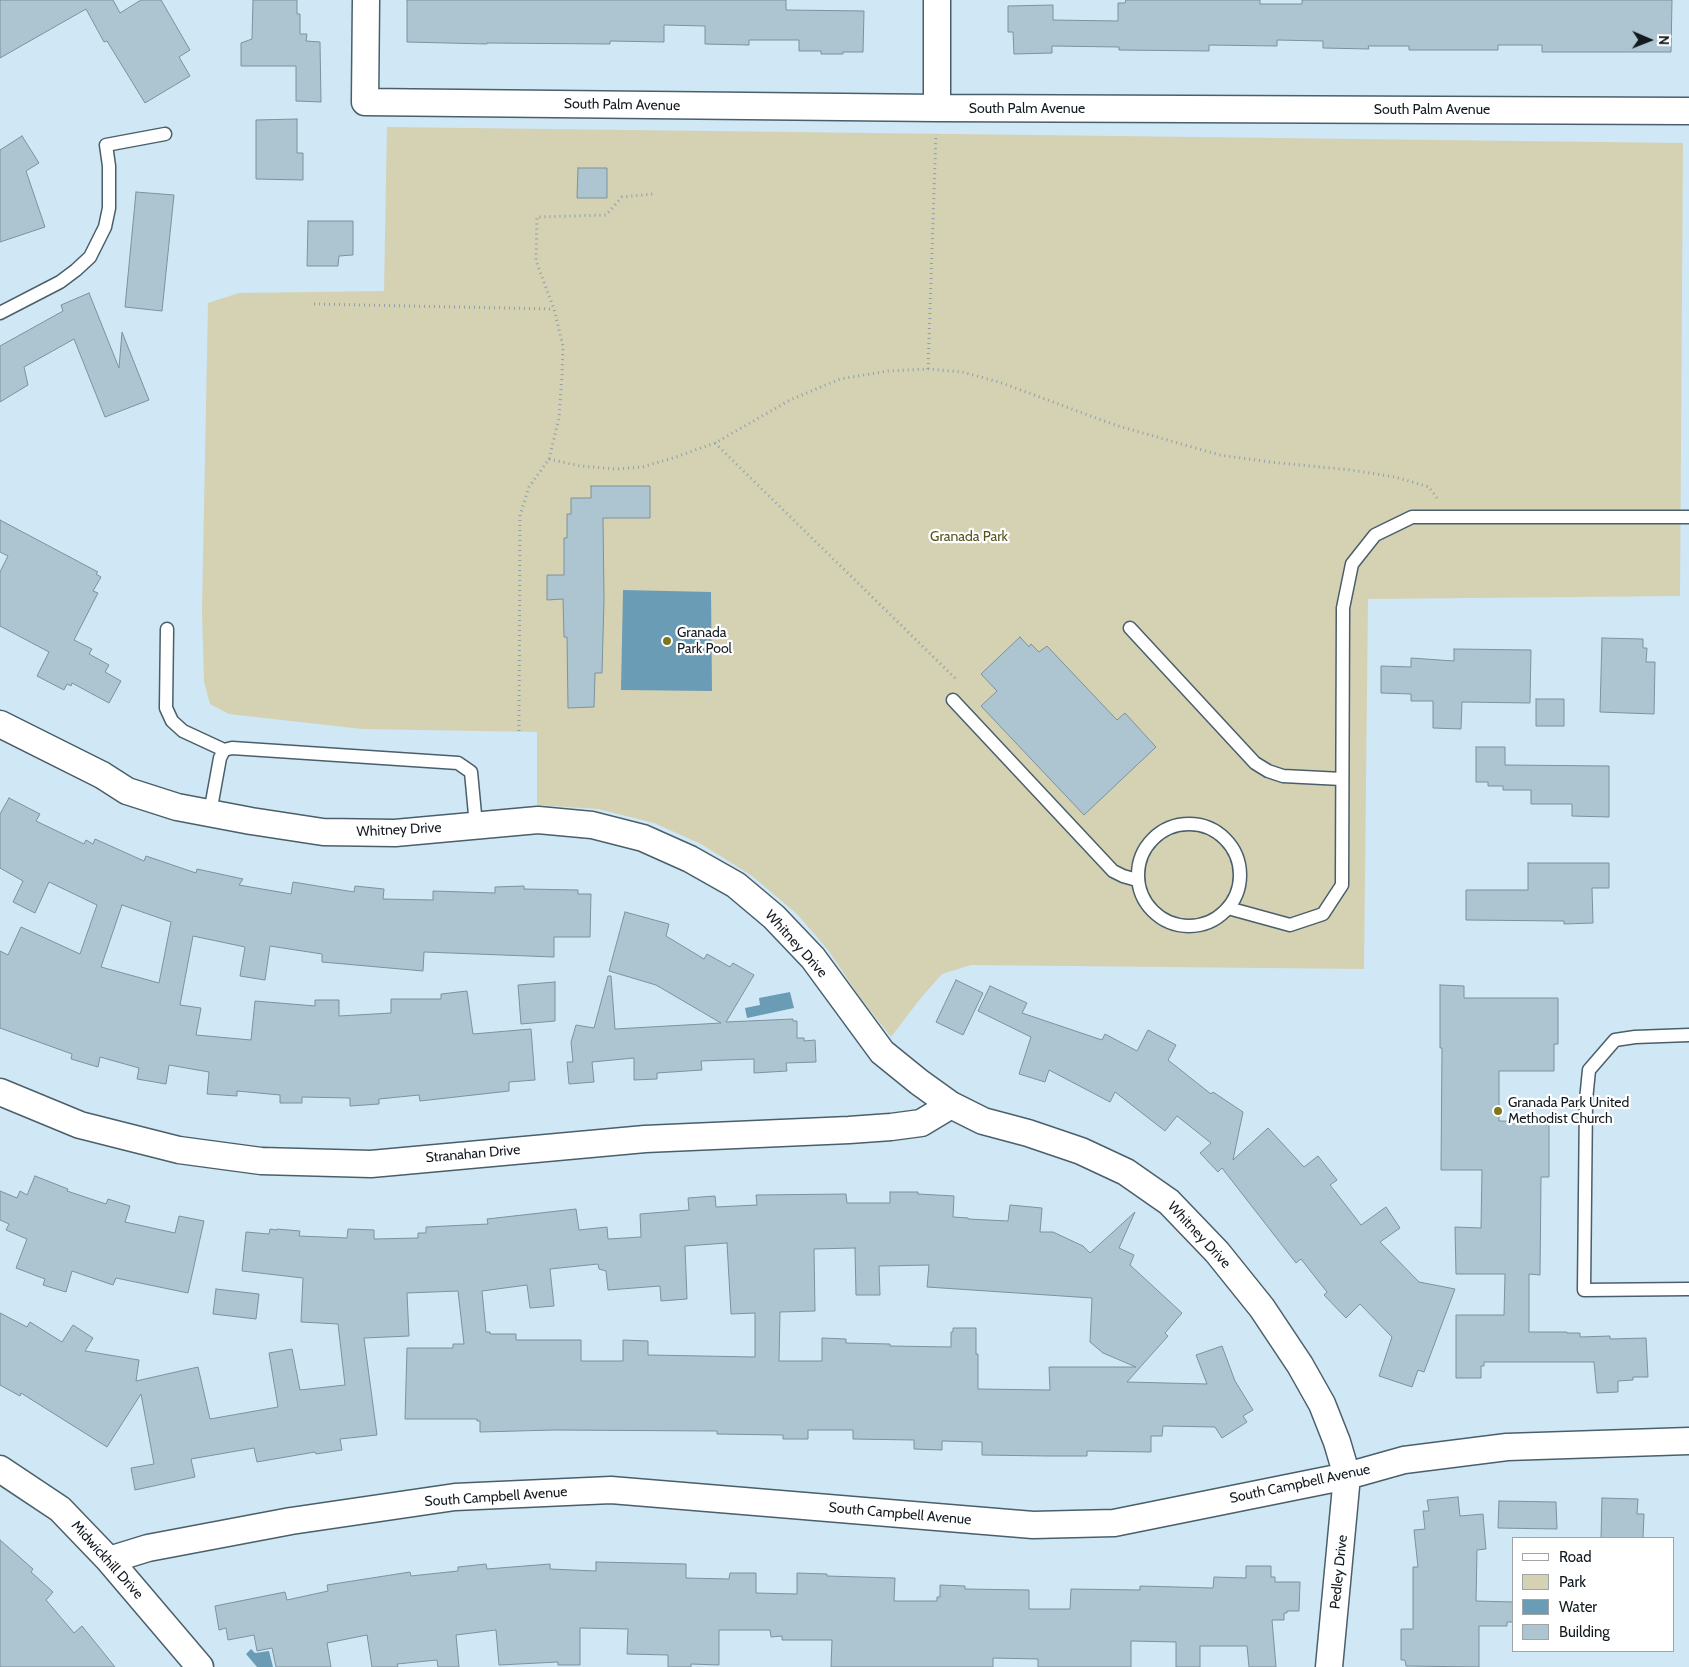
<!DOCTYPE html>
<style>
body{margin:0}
#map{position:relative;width:1689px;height:1667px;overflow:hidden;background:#d0e7f5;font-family:Cabin,sans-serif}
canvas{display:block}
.legend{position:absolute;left:1512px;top:1537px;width:162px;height:115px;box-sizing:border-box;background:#fff;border:1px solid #a1a4a6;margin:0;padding:6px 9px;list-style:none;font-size:15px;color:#131b20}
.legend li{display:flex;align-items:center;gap:10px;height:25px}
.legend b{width:25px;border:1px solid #a1a4a6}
.north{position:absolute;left:1624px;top:15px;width:50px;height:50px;-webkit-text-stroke:4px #fff;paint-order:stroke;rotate:91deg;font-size:14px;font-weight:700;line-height:20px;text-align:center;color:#131b20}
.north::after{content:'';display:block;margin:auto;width:18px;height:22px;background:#131b20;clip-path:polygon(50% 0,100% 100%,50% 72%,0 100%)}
</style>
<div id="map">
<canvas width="1689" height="1667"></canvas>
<ul class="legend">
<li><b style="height:6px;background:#fff"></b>Road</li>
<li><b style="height:14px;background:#d4d2b3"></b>Park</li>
<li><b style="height:14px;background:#6b9cb6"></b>Water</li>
<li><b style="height:14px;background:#adc4d1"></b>Building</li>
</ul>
<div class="north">N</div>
</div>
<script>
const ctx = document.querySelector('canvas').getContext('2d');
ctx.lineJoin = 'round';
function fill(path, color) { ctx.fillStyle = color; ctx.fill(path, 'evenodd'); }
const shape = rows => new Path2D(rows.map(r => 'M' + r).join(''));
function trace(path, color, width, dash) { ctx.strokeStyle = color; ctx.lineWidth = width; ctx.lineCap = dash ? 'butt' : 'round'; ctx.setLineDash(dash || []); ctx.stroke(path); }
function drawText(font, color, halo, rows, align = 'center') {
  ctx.font = font + ' Cabin,sans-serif'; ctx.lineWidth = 4.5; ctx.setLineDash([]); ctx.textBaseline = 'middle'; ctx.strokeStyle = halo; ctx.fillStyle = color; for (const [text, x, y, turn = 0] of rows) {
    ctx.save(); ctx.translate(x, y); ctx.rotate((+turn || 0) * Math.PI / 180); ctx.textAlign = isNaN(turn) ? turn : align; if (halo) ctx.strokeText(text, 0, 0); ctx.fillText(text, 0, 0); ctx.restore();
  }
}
fill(shape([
 [387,127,1683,143,1680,596,1368,599,1364,969,971,965,942,974,920,999,891,1037,859,996,828,950,797,914,752,876,701,844,654,823,598,809,537,805,537,732,362,729,229,714,210,704,204,682,202,610,208,303,239,293,384,291]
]), '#d4d2b3');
fill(shape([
 [623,590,711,592,712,691,621,690],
 [790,992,794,1008,747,1018,745,1008,760,1005,759,998],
 [251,1649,255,1653,269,1651,273,1667,257,1667,246,1654]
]), '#6b9cb6');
const building = shape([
 [0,0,113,0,120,13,141,0,161,0,190,50,179,57,190,76,145,103,107,41,104,42,86,9,0,58,0,0],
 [253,0,297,0,297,14,300,14,300,34,307,34,306,41,320,42,321,102,296,101,296,66,241,66,241,43,252,39,253,0],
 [407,0,786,0,786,10,864,11,863,52,843,52,843,54,821,54,821,51,799,51,799,40,749,40,749,45,705,44,705,26,664,25,664,42,610,41,610,44,487,43,487,44,407,42,407,0],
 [1126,0,1260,0,1260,4,1302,4,1302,0,1672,0,1671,52,1542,52,1542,45,1498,45,1498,50,1409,50,1409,46,1368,46,1369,49,1323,48,1323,41,1277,40,1277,46,1209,45,1209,51,1119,50,1119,47,1052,46,1052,53,1014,54,1013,32,1008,32,1008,6,1053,5,1053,20,1118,21,1118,3,1125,3,1126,0],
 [297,119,297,153,303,153,303,180,256,179,256,120,297,119],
 [22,136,39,163,26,171,45,227,0,242,0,150,22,136],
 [578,168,607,168,607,198,577,198,578,168],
 [136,192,174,195,162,311,125,307,136,192],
 [308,221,353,221,353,255,339,256,338,266,307,266,308,221],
 [89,293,119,368,122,332,149,400,105,417,74,339,24,367,28,385,0,402,0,346,63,311,61,305,89,293],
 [591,486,650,486,650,518,603,518,604,600,602,673,595,673,594,707,568,708,567,637,564,637,563,599,547,600,547,575,564,575,564,538,567,538,567,514,571,514,571,498,591,498,591,486],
 [0,520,98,572,96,574,101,577,93,591,98,593,74,640,92,649,89,654,109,665,105,672,121,681,109,703,72,683,71,686,67,684,64,690,37,676,49,652,0,626,0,572,8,556,0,552,0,520],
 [1020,637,1029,647,1031,644,1039,652,1047,646,1117,720,1125,713,1156,747,1084,815,981,706,997,691,981,674,1020,637],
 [1602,638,1643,639,1643,648,1647,648,1646,662,1655,662,1654,714,1600,712,1602,638],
 [1454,649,1531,650,1530,703,1462,702,1461,729,1433,728,1433,701,1411,701,1411,694,1381,693,1381,666,1411,667,1411,658,1454,661,1454,649],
 [1536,699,1564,699,1564,726,1536,726,1536,699],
 [1476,747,1505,747,1505,765,1609,766,1609,817,1572,816,1572,804,1531,804,1531,790,1503,790,1503,786,1488,786,1488,782,1476,782,1476,747],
 [9,798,40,814,36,821,84,844,86,840,93,844,95,839,144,861,146,856,196,873,197,869,243,879,239,885,291,894,293,882,354,892,355,886,384,889,383,899,433,900,433,891,495,893,495,887,524,886,524,889,578,890,578,894,591,894,590,937,554,937,554,957,424,952,423,971,322,962,322,954,270,946,265,980,240,976,245,947,193,936,180,1005,201,1008,196,1035,251,1040,255,1001,315,1006,315,1000,339,1000,339,1016,391,1013,391,999,441,999,441,994,467,991,473,1034,531,1029,535,1080,509,1082,509,1091,420,1101,419,1095,379,1099,379,1104,350,1106,350,1098,302,1097,302,1103,280,1103,280,1095,237,1091,237,1096,207,1094,209,1072,169,1065,166,1084,137,1079,139,1068,100,1057,98,1067,71,1059,72,1054,0,1028,0,951,8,955,21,927,80,954,97,905,49,882,35,913,13,902,23,881,0,868,0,814,9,798],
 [122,905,171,922,159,983,101,967,122,905],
 [1528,863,1609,863,1609,888,1592,888,1593,923,1564,924,1564,921,1466,920,1466,890,1528,890,1528,863],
 [625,912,669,924,666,936,704,959,707,954,730,967,733,963,754,975,726,1022,793,1019,793,1021,797,1021,797,1038,804,1038,804,1041,815,1040,816,1062,786,1063,787,1071,754,1073,754,1059,701,1061,702,1070,657,1073,657,1079,634,1080,634,1058,592,1062,594,1082,569,1084,567,1062,573,1062,571,1042,576,1025,594,1028,608,976,611,976,615,1029,721,1023,656,985,609,971,625,912],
 [956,980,983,993,963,1035,936,1022,956,980],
 [555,982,555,1021,521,1024,518,985,555,982],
 [1440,985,1464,986,1464,998,1558,998,1558,1044,1554,1044,1554,1071,1499,1071,1499,1121,1549,1122,1549,1177,1541,1177,1540,1275,1529,1274,1529,1332,1567,1332,1567,1333,1580,1333,1580,1337,1610,1336,1610,1339,1646,1338,1648,1377,1633,1377,1633,1380,1618,1381,1618,1392,1597,1393,1594,1362,1484,1362,1484,1366,1481,1366,1481,1378,1456,1378,1456,1315,1504,1315,1505,1274,1456,1274,1455,1227,1481,1228,1482,1170,1441,1170,1442,1048,1440,1048,1440,985],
 [990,986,1027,1003,1022,1013,1102,1040,1105,1034,1137,1051,1148,1030,1176,1045,1168,1060,1211,1094,1213,1092,1243,1112,1233,1160,1268,1128,1304,1167,1318,1156,1337,1180,1330,1185,1361,1225,1386,1207,1400,1228,1380,1242,1419,1282,1455,1289,1424,1372,1418,1370,1412,1387,1379,1376,1392,1337,1360,1304,1346,1318,1324,1295,1327,1292,1301,1259,1296,1263,1222,1168,1218,1172,1200,1153,1211,1143,1177,1116,1165,1131,1115,1092,1110,1102,1049,1070,1045,1082,1019,1074,1031,1037,978,1011,990,986],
 [35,1176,68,1189,67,1191,106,1204,108,1199,130,1206,125,1222,175,1233,179,1216,204,1221,188,1293,116,1278,113,1285,72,1271,66,1292,43,1285,45,1279,16,1268,27,1239,6,1230,9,1224,0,1220,0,1191,17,1198,20,1191,27,1195,35,1176],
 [890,1192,918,1192,918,1194,954,1196,953,1217,968,1218,968,1219,1008,1221,1010,1205,1042,1208,1040,1232,1053,1232,1083,1246,1090,1253,1135,1212,1119,1248,1134,1255,1130,1265,1182,1313,1165,1333,1168,1336,1127,1382,1207,1384,1196,1355,1222,1346,1235,1381,1253,1410,1243,1416,1247,1422,1222,1438,1215,1427,1163,1426,1162,1436,1151,1436,1151,1452,1087,1451,1087,1456,1048,1456,982,1455,982,1442,942,1441,942,1450,914,1449,914,1440,853,1439,853,1430,808,1430,808,1439,783,1439,783,1435,717,1434,717,1431,554,1430,480,1432,480,1421,477,1421,477,1419,405,1419,407,1348,453,1348,453,1344,464,1344,458,1291,407,1293,409,1336,364,1338,377,1435,340,1439,342,1450,316,1454,315,1452,257,1462,254,1448,191,1459,195,1477,135,1490,131,1468,154,1464,141,1394,107,1447,21,1393,20,1396,0,1385,0,1313,27,1327,30,1322,62,1342,73,1325,93,1338,85,1351,139,1360,136,1381,198,1367,210,1419,278,1407,269,1353,292,1349,300,1390,345,1385,338,1324,301,1322,303,1278,242,1271,246,1232,269,1234,270,1229,277,1230,277,1229,300,1231,299,1236,347,1238,348,1229,374,1230,374,1239,418,1238,418,1233,426,1233,426,1227,488,1224,487,1219,576,1209,579,1230,607,1227,608,1239,641,1237,640,1214,689,1210,688,1198,715,1196,716,1207,757,1205,756,1195,846,1194,847,1203,890,1203,890,1192],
 [727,1243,731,1314,755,1313,755,1357,648,1355,648,1341,623,1340,623,1361,581,1361,581,1340,516,1340,516,1334,490,1334,490,1332,486,1332,482,1291,527,1285,530,1308,554,1306,550,1269,598,1264,599,1269,606,1271,608,1290,660,1286,661,1301,687,1299,685,1246,727,1243],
 [855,1248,856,1295,880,1295,879,1266,929,1265,927,1287,1092,1298,1090,1342,1103,1353,1136,1367,1049,1367,1050,1390,978,1389,978,1354,976,1354,976,1328,953,1328,953,1332,951,1332,951,1347,890,1346,890,1344,846,1343,846,1339,822,1338,822,1361,779,1361,780,1312,815,1311,814,1249,855,1248],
 [216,1289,259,1294,256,1319,213,1314,216,1289],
 [1458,1497,1460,1516,1483,1514,1486,1549,1477,1550,1476,1601,1513,1602,1513,1622,1507,1622,1507,1626,1479,1626,1479,1667,1406,1666,1405,1660,1401,1660,1401,1629,1413,1629,1413,1567,1418,1567,1414,1530,1425,1529,1423,1511,1429,1511,1427,1500,1458,1497],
 [1602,1498,1638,1499,1637,1514,1644,1514,1643,1538,1601,1538,1602,1498],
 [1499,1501,1556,1502,1557,1529,1498,1528,1499,1501],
 [0,1540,33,1569,31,1572,53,1592,46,1600,74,1633,82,1626,115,1667,0,1667,0,1540],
 [596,1562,686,1564,686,1578,729,1579,730,1573,756,1573,756,1593,797,1594,797,1573,827,1574,827,1576,895,1578,894,1601,937,1601,937,1597,940,1597,940,1585,965,1586,965,1589,1029,1590,1029,1609,1070,1609,1071,1589,1140,1590,1140,1586,1213,1588,1214,1577,1246,1578,1246,1566,1271,1566,1271,1577,1275,1577,1275,1582,1300,1582,1299,1611,1287,1611,1287,1613,1284,1613,1284,1620,1272,1620,1276,1667,1249,1667,1247,1646,1200,1646,1200,1667,1176,1667,1176,1642,1131,1641,1131,1667,1038,1667,1038,1659,993,1658,993,1667,831,1667,832,1640,782,1640,782,1636,771,1637,770,1630,719,1630,719,1665,691,1664,691,1667,668,1667,668,1655,627,1654,628,1629,580,1628,580,1665,558,1665,558,1662,499,1665,496,1630,456,1635,459,1667,438,1667,437,1660,397,1664,398,1667,372,1667,367,1635,327,1643,331,1667,276,1667,272,1648,257,1651,254,1635,228,1640,226,1628,219,1630,215,1606,285,1592,287,1600,328,1591,327,1585,410,1572,411,1576,458,1571,458,1567,486,1564,487,1569,550,1564,550,1569,596,1571,596,1562]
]);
fill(building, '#adc4d1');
trace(building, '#7c929e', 1);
const lane = shape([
 [0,313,60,282,76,270,90,257,105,227,109,208,109,166,106,145,165,134],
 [1130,628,1255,763,1268,771,1283,776,1342,779],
 [167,629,166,708,172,721,183,731,224,750],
 [953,700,1113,871,1123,876,1137,880],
 [210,813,220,758,224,750,232,748,458,763,471,772,476,825],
 '1138 875a51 51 0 1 1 102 0a51 51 0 1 1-102 0Z',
 [1228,908,1290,925,1323,914,1342,885,1343,608,1352,564,1375,535,1412,517,1689,517],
 [1689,1035,1635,1037,1615,1040,1589,1070,1586,1100,1584,1290,1689,1289]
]);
const street = shape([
 [366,0,365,102,937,108,1689,111],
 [937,0,937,108],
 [0,724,102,775,127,791,177,807,251,821,323,832,395,833,538,820,592,825,643,838,690,859,736,885,774,917,813,958,882,1052,919,1082,951,1105,983,1121,1028,1133,1081,1151,1126,1172,1169,1202,1217,1252,1262,1308,1300,1365,1322,1404,1337,1442,1347,1476,1329,1667],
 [0,1092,80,1125,179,1150,261,1161,371,1164,645,1139,849,1130,891,1127,921,1123,951,1105],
 [0,1469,60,1509,109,1560,200,1667],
 [109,1560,148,1548,291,1521,455,1497,611,1490,1033,1525,1114,1523,1347,1476,1404,1460,1507,1447,1689,1441]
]);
trace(lane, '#4a5f6a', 15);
trace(street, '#4a5f6a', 29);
trace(shape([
 [314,304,554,309],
 [928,369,936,134],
 [715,443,957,680],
 [549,459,580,466,617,469,642,467,673,458,715,443,790,400,840,379,888,371,928,369,962,372,999,382,1115,425,1220,455,1270,462,1351,470,1395,477,1429,487,1437,498],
 [519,731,520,515,529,487,549,459,559,418,562,375,563,346,554,309,536,261,537,217,606,215,622,197,653,194]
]), '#8d9faa', 3, [1, 4]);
trace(lane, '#fff', 12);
trace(street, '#fff', 26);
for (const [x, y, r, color] of [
 [667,641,5,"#7d771b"],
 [1498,1111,5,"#7d771b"]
]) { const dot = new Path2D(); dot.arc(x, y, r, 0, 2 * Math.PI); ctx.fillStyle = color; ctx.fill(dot); trace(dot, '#fff', 2); }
drawText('14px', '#131b20', '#fff', [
 ["South Palm Avenue",622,105,1],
 ["South Palm Avenue",1027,109],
 ["South Palm Avenue",1432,110],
 ["Whitney Drive",399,830,-3],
 ["Whitney Drive",796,944,48],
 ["Stranahan Drive",473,1154,-5],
 ["Whitney Drive",1199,1235,47],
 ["South Campbell Avenue",1300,1484,-12],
 ["South Campbell Avenue",496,1497,-4],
 ["South Campbell Avenue",900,1514,5],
 ["Midwickhill Drive",107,1560,48],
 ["Pedley Drive",1339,1572,-84]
]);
drawText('14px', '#58541c', '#fff', [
 ["Granada Park",969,537]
]);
drawText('14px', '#131b20', '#fff', [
 ["Granada",677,633],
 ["Park Pool",677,649],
 ["Granada Park United",1508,1103],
 ["Methodist Church",1508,1119]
], 'left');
</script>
